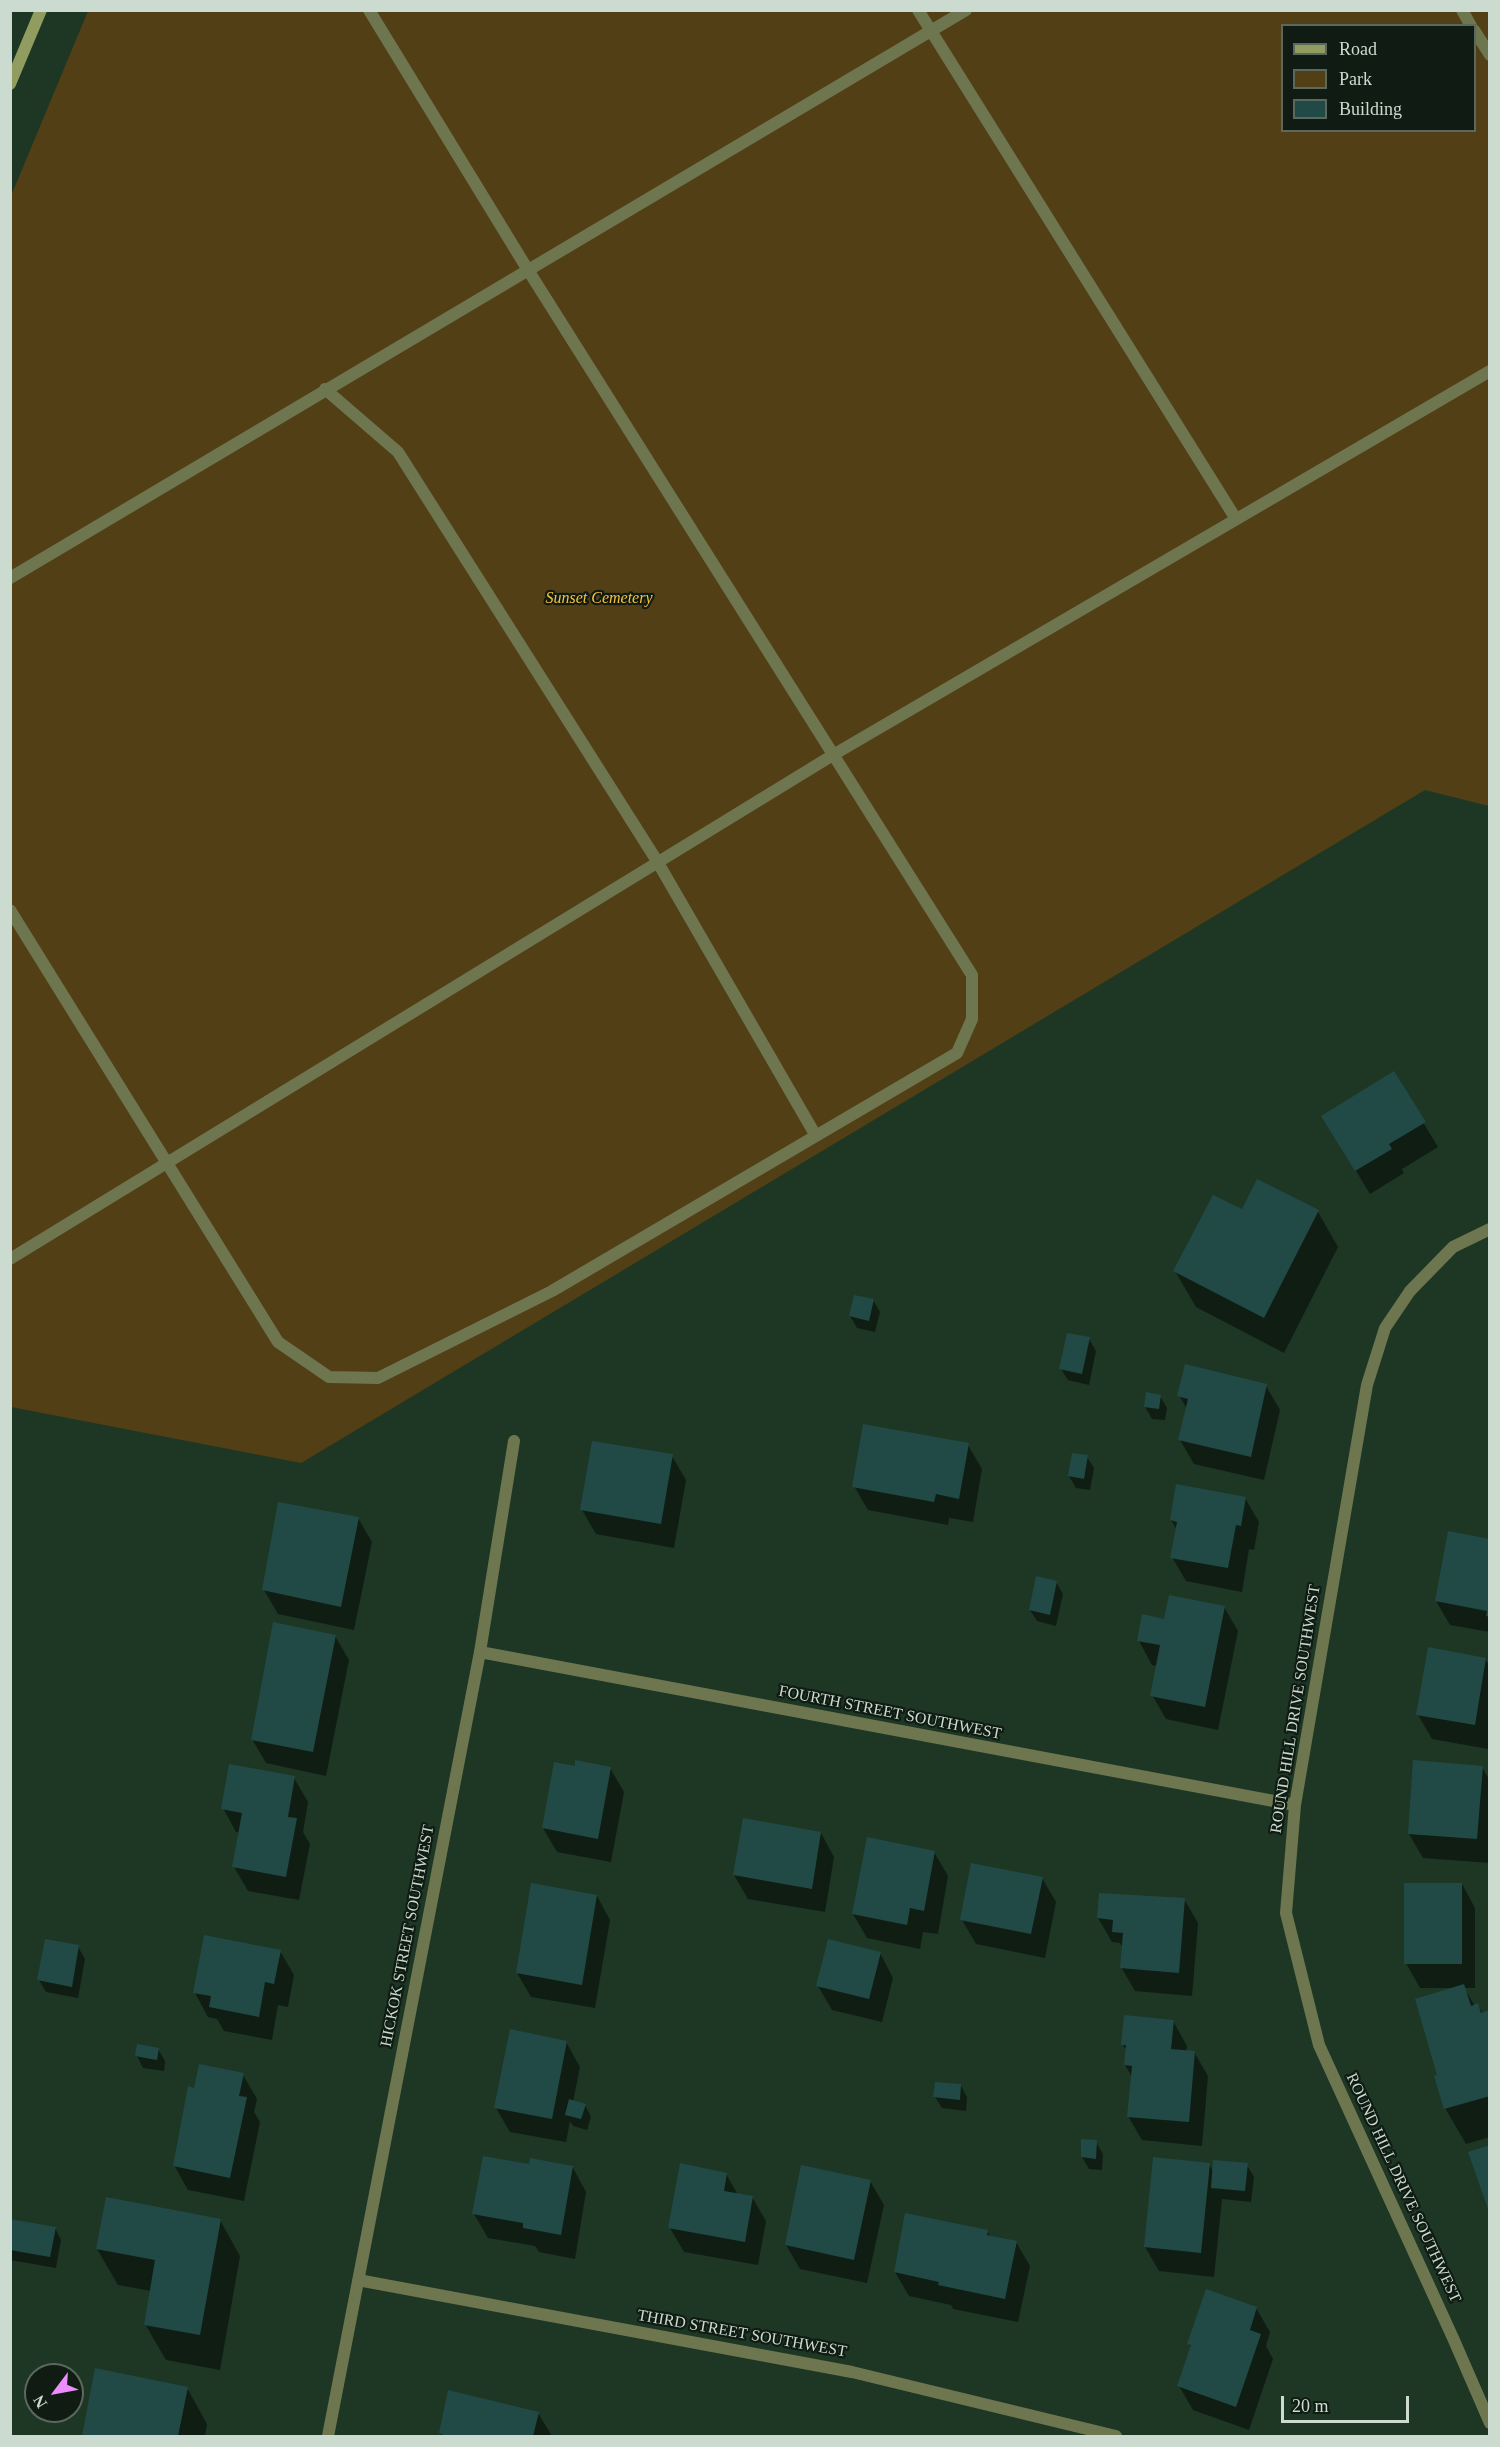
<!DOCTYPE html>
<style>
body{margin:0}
#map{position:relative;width:1500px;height:2447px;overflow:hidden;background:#1d3724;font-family:Georgia,serif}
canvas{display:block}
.frame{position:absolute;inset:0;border:12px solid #cbdbcf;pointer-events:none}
.legend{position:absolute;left:1281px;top:24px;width:195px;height:108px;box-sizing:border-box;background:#101c13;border:2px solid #5b685e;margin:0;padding:8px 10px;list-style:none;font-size:18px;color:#cbdbcf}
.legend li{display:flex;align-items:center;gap:12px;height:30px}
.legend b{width:30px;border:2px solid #5b685e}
.north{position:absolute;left:24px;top:2363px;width:60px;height:60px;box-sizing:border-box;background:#101c13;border:2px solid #5b685e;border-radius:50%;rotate:238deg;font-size:16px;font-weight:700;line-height:24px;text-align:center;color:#cbdbcf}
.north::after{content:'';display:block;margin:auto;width:21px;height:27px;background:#eb8dfc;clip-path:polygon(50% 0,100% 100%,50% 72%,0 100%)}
.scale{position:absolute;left:1281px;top:2396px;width:128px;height:27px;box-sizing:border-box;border:3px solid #cbdbcf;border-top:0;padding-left:8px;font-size:18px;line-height:21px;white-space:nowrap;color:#cbdbcf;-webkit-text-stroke:4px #101c13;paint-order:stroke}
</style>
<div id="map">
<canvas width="1500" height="2447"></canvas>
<div class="frame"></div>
<ul class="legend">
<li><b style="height:8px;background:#909c60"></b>Road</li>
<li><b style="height:16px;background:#523f16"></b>Park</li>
<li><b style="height:16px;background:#214a46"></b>Building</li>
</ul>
<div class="north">N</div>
<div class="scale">20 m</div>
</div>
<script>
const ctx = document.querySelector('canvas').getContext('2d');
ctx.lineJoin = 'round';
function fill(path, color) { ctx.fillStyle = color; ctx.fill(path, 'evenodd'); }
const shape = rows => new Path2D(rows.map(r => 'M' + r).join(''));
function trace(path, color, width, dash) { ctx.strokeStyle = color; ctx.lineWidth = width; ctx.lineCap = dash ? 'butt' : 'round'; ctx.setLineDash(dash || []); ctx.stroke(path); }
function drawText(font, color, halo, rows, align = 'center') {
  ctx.font = font + ' Georgia,serif'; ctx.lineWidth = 4.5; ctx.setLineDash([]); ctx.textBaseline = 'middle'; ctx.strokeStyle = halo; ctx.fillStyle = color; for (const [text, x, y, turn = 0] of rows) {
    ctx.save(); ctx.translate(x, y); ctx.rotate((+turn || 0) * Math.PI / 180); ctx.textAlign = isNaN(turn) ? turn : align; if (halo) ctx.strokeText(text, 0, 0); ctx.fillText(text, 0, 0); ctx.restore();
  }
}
fill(shape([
 [88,11,1489,11,1489,806,1425,790,301,1463,11,1407,11,196],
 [1282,26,1474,26,1474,130,1282,130]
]), '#523f16');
fill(shape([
 [1393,1073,1438,1147,1402,1169,1404,1173,1370,1194,1337,1140],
 [1242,1211,1318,1212,1338,1247,1284,1353,1196,1307,1175,1271],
 [873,1300,880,1312,875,1332,857,1328,850,1316],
 [1089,1339,1096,1351,1089,1385,1068,1380,1061,1369],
 [1266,1386,1280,1410,1264,1480,1194,1464,1180,1440,1187,1409,1179,1395],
 [1160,1396,1167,1408,1165,1420,1152,1419,1145,1407],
 [968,1445,982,1469,973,1522,949,1518,948,1525,868,1510,854,1486],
 [672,1456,686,1480,674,1548,596,1534,582,1510],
 [1087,1457,1094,1468,1090,1490,1076,1488,1069,1476],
 [1245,1498,1259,1522,1254,1550,1249,1549,1242,1592,1186,1581,1172,1557,1177,1530,1171,1520],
 [358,1518,372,1542,354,1630,278,1614,264,1590],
 [1490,1541,1490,1632,1450,1625,1436,1601],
 [1056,1582,1063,1594,1056,1626,1037,1621,1030,1610],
 [1224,1607,1238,1631,1218,1730,1166,1719,1152,1695,1158,1666,1152,1665,1139,1641,1165,1620],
 [335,1636,349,1660,326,1776,266,1763,252,1739],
 [1485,1659,1490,1667,1488,1749,1432,1739,1418,1715],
 [576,1767,610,1768,624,1792,611,1862,557,1852,543,1828],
 [1482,1767,1490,1781,1490,1863,1423,1858,1409,1834],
 [294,1778,308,1802,303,1832,310,1844,299,1900,248,1891,234,1867,240,1833,236,1832,223,1808],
 [821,1833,834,1857,825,1912,748,1899,734,1875],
 [934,1852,948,1876,938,1934,923,1932,920,1949,867,1938,853,1914],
 [1042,1878,1056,1902,1045,1958,976,1944,962,1920],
 [1462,1884,1475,1908,1475,1988,1464,1988,1475,2006,1478,2005,1483,2014,1490,2012,1490,2137,1466,2144,1445,2108,1439,2076,1455,1988,1420,1988,1406,1963],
 [597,1896,610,1920,595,2008,531,1997,517,1973],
 [1184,1899,1198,1923,1192,1996,1135,1991,1121,1967,1123,1948,1120,1943,1112,1942,1098,1918],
 [78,1947,85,1959,78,1998,46,1992,39,1980],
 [280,1951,294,1975,288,2007,278,2005,272,2040,224,2031,217,2019,208,2017,195,1993],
 [880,1953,893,1978,882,2022,832,2010,818,1986],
 [1173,2021,1187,2046,1186,2052,1194,2052,1208,2076,1202,2146,1142,2140,1128,2116,1132,2077,1125,2065,1127,2051,1123,2045],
 [566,2042,580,2067,573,2102,585,2105,591,2117,587,2130,573,2126,570,2121,566,2142,510,2132,496,2108],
 [158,2049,165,2061,164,2071,143,2068,137,2056],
 [243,2075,257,2099,254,2112,260,2122,244,2201,188,2190,174,2165,195,2090],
 [961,2086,967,2097,966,2111,942,2108,935,2097],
 [1096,2142,1103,2154,1102,2170,1089,2169,1082,2157],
 [1209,2164,1214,2173,1247,2165,1254,2177,1251,2202,1222,2199,1214,2277,1159,2271,1145,2247],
 [530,2165,573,2168,586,2192,575,2259,539,2252,535,2246,488,2238,474,2214],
 [726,2174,738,2195,752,2197,766,2221,758,2265,684,2252,670,2228],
 [870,2181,884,2205,867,2283,800,2269,786,2245],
 [10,2220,55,2228,61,2240,56,2268,10,2260],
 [220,2220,240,2256,220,2370,166,2360,145,2324,151,2291,118,2285,97,2249],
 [987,2231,991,2237,1016,2242,1030,2266,1018,2322,953,2309,951,2305,909,2296,895,2272],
 [1256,2308,1270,2332,1266,2346,1273,2359,1249,2430,1193,2410,1179,2386,1192,2348,1189,2344],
 [97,2370,187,2388,207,2424,205,2436,84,2436],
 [538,2413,552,2436,442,2436,440,2433]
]), '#0007');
fill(shape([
 [1394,1071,1426,1122,1389,1144,1392,1149,1355,1171,1321,1116],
 [1257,1179,1319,1210,1264,1318,1173,1271,1213,1195,1242,1209],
 [854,1295,874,1299,869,1321,849,1316],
 [1067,1333,1090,1337,1082,1374,1059,1369],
 [1185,1364,1267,1384,1251,1457,1178,1440,1188,1399,1177,1396],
 [1146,1392,1161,1395,1159,1409,1144,1407],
 [863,1424,969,1443,959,1499,936,1494,934,1502,852,1487],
 [592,1441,673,1454,661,1524,580,1510],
 [1072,1453,1088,1455,1084,1479,1068,1476],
 [1176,1484,1246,1497,1241,1526,1236,1525,1228,1568,1170,1558,1177,1522,1170,1520],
 [278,1502,359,1517,341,1607,262,1590],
 [1448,1531,1490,1539,1490,1617,1486,1616,1487,1611,1435,1601],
 [1036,1576,1057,1581,1050,1615,1029,1610],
 [1169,1595,1225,1606,1205,1707,1150,1696,1160,1645,1137,1641,1142,1614,1164,1619],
 [273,1622,336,1635,313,1752,251,1740],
 [1428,1647,1486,1658,1475,1725,1416,1715],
 [575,1760,611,1767,598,1839,542,1828,554,1762,575,1766],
 [1413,1760,1483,1766,1477,1839,1408,1834],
 [229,1764,295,1776,288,1817,297,1818,286,1877,232,1867,242,1813,221,1809],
 [743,1818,821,1832,812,1889,733,1875],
 [867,1837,935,1851,924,1911,910,1908,907,1925,852,1914],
 [971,1863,1043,1877,1031,1934,960,1920],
 [531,1883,597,1895,582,1985,516,1973],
 [1404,1883,1462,1883,1462,1964,1404,1964],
 [1099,1893,1185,1898,1179,1973,1120,1968,1123,1933,1112,1932,1113,1920,1097,1918],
 [204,1935,281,1950,274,1984,265,1982,259,2017,209,2007,211,1996,193,1993],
 [45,1939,79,1945,72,1987,37,1980],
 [828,1939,881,1952,869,1999,816,1986],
 [1464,1984,1471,2006,1478,2003,1481,2013,1490,2010,1490,2096,1444,2109,1434,2076,1437,2075,1415,1999],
 [1124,2015,1174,2020,1171,2049,1195,2051,1189,2122,1127,2117,1132,2066,1124,2065,1126,2045,1121,2045],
 [510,2029,567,2041,552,2119,494,2108],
 [137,2044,159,2048,157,2060,135,2056],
 [199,2064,244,2073,239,2096,247,2097,230,2178,173,2166,188,2086,194,2088],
 [935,2082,961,2084,960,2100,933,2097],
 [569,2099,586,2104,581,2119,565,2115],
 [1081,2139,1097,2140,1096,2159,1081,2157],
 [1490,2145,1490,2208,1488,2209,1468,2152],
 [483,2156,529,2164,530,2158,573,2166,561,2235,523,2228,523,2223,472,2214],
 [1153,2157,1210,2163,1201,2253,1144,2247],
 [1213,2160,1248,2163,1245,2191,1211,2188],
 [680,2163,727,2173,724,2191,753,2196,745,2242,668,2228],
 [801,2165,871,2180,854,2260,785,2245],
 [106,2197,221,2219,200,2335,144,2325,155,2260,96,2249],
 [905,2213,988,2230,987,2235,1017,2241,1005,2299,938,2285,939,2282,894,2272],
 [10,2219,56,2227,50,2257,10,2250],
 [1206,2289,1257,2307,1250,2330,1261,2334,1236,2407,1177,2386,1191,2345,1187,2344],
 [95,2368,188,2387,178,2436,82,2436],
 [448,2390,539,2412,533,2436,445,2436,439,2433]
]), '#214a46');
trace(shape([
 [918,10,1236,519],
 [1462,10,1471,26],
 [1474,30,1490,55],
 [325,389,398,452,657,861,816,1136],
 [10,578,966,10],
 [10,910,278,1342,329,1377,378,1378,552,1291,957,1053,972,1019,972,975,528,270,369,10],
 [10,1259,833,755,1490,371]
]), '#6e7650', 12);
trace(shape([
 [1490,1229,1453,1247,1410,1291,1385,1328,1367,1385,1295,1805,1286,1913,1319,2045,1453,2338,1490,2423],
 [480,1652,1295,1805],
 [358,2280,852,2372,1116,2436],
 [328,2436,480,1652,514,1441]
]), '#6e7650', 12);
trace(shape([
 [10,84,41,10]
]), '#909c60', 12);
drawText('italic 16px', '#f9c13c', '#101c13', [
 ["Sunset Cemetery",599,599]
]);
drawText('16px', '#cbdbcf', '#101c13', [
 ["ROUND HILL DRIVE SOUTHWEST",1296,1709,-81],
 ["FOURTH STREET SOUTHWEST",890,1713,11],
 ["HICKOK STREET SOUTHWEST",408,1936,-79],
 ["ROUND HILL DRIVE SOUTHWEST",1403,2188,65],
 ["THIRD STREET SOUTHWEST",742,2334,10]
]);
</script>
